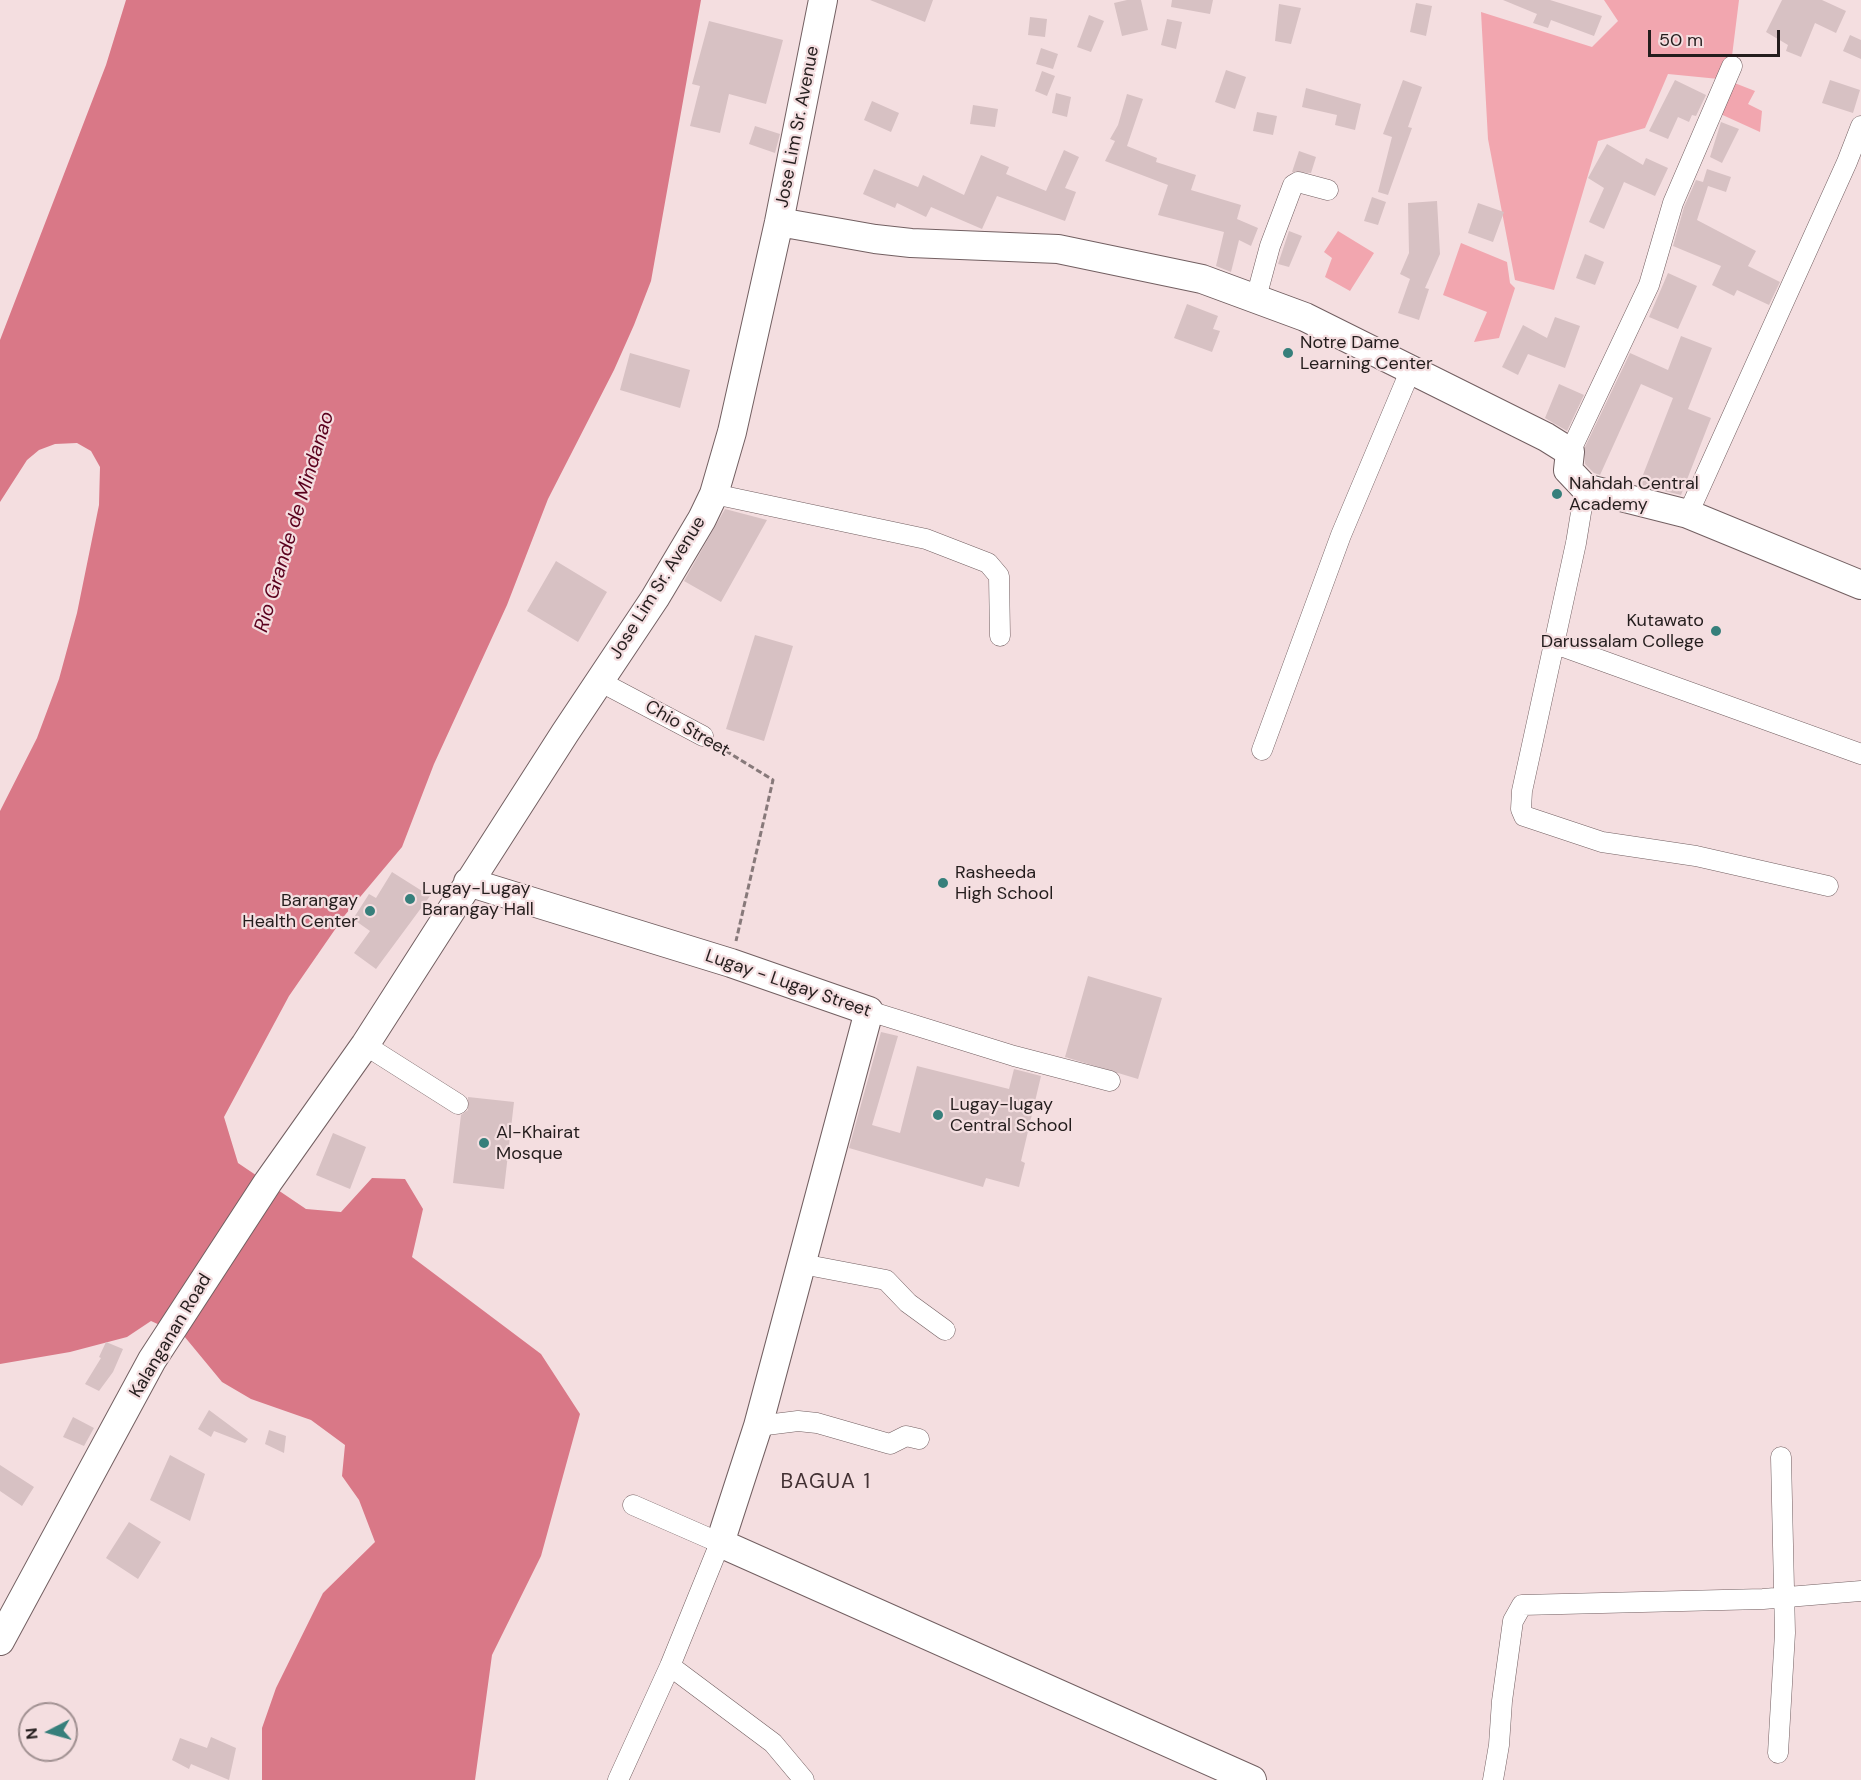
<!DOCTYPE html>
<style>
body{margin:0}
#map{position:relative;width:1861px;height:1780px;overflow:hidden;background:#f4dee0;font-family:"DM Sans",sans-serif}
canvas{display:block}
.north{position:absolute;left:18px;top:1702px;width:60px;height:60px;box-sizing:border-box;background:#f4dee0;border:2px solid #a19192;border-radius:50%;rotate:264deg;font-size:16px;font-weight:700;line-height:24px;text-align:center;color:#241d1d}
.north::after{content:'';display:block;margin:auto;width:21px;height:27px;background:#367f7b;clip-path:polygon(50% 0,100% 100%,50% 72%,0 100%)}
.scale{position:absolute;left:1648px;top:30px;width:132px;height:27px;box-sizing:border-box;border:3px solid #241d1d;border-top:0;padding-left:8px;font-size:18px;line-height:21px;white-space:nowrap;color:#241d1d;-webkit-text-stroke:4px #f4dee0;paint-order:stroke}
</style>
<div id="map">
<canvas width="1861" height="1780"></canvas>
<div class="north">N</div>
<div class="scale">50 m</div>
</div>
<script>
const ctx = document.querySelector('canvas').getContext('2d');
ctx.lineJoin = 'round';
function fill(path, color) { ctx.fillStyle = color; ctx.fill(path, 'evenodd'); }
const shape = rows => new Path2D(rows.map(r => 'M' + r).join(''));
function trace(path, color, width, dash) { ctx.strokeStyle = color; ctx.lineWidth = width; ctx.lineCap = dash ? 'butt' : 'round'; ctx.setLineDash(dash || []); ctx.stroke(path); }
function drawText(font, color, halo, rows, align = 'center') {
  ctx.font = font + ' "DM Sans",sans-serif'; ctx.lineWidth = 4.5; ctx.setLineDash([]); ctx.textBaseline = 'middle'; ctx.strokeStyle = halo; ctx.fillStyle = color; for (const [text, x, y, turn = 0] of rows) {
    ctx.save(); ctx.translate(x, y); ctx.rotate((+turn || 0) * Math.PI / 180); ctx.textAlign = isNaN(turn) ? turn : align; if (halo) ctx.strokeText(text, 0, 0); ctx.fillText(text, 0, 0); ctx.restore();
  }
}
fill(shape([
 [1604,0,1739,0,1729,80,1668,74,1645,128,1598,141,1554,290,1515,280,1488,139,1481,12,1592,47,1618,21],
 [1732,82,1755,91,1748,104,1762,111,1760,132,1716,112],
 [1338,231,1374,253,1350,291,1325,277,1332,258,1324,252],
 [1461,243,1507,262,1510,283,1515,288,1499,338,1474,342,1487,312,1443,295]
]), '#f2a6af');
fill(shape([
 [126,0,701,0,651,281,634,325,614,370,548,499,507,605,434,764,402,847,345,915,289,996,224,1117,238,1163,306,1209,341,1212,372,1178,405,1179,423,1209,412,1257,541,1354,580,1414,541,1556,492,1655,475,1780,262,1780,262,1728,276,1688,323,1593,375,1542,359,1500,342,1476,345,1445,311,1420,251,1399,222,1382,184,1336,151,1321,127,1337,70,1352,0,1364,0,811,37,738,59,679,77,613,99,505,100,467,91,451,77,443,55,444,39,450,27,460,0,502,0,340,106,65]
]), '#d97887');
fill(shape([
 [870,0,933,0,925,22],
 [1127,0,1141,0,1148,30,1122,36,1114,3],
 [1172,0,1213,0,1210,14,1171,7],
 [1503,0,1550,0,1602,16,1594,36,1551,20,1548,28,1533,23,1537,14],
 [1782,0,1822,0,1846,11,1836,33,1815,23,1801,57,1786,51,1788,45,1766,32],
 [1416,3,1432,6,1426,36,1410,32],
 [1279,4,1301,8,1291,44,1275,41],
 [1089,15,1104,21,1091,52,1077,47],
 [1030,17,1047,19,1045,37,1028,35],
 [1167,19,1182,22,1176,49,1161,45],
 [709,21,783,40,766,104,729,94,720,133,690,126,700,86,692,84],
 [1850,35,1861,40,1861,59,1843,51],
 [1041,48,1058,54,1053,69,1036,64],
 [1226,70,1246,77,1235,109,1215,102],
 [1042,71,1055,76,1047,96,1035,91],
 [1403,80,1422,87,1408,127,1412,128,1388,195,1378,192,1392,137,1383,134],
 [1675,80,1706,95,1696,116,1692,115,1689,122,1678,117,1668,139,1649,131],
 [1830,80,1860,90,1853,113,1822,103],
 [1306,88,1361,104,1355,130,1335,125,1337,115,1302,107],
 [1056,93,1071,97,1067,117,1052,113],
 [1127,94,1143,99,1127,146,1157,158,1156,162,1196,175,1191,190,1241,205,1237,219,1258,228,1251,246,1239,240,1231,272,1216,266,1224,232,1158,215,1168,185,1105,161,1115,141,1110,139,1118,125],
 [872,101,899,113,891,132,864,120],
 [973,105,998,109,995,127,970,124],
 [1257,112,1277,116,1273,135,1253,131],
 [1721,122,1739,129,1722,163,1710,157],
 [755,126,780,134,775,153,749,144],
 [1607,144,1643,165,1646,158,1668,168,1655,196,1624,182,1604,229,1589,222,1604,188,1588,178],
 [1064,150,1079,157,1065,188,1076,192,1065,221,997,196,982,229,931,207,926,217,897,203,895,208,863,194,874,169,918,187,923,175,964,195,981,155,1009,167,1006,174,1046,191],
 [1299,151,1316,157,1311,173,1292,172],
 [1707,169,1731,177,1726,192,1708,186,1697,220,1756,251,1748,266,1780,282,1769,305,1737,290,1734,296,1712,285,1721,266,1673,246,1684,207,1696,180,1703,182],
 [1372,197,1386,202,1378,225,1364,221],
 [1437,201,1440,254,1425,288,1429,289,1419,320,1398,313,1410,279,1400,274,1409,253,1408,203],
 [1478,203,1504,212,1493,242,1468,233],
 [1289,231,1302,236,1289,267,1278,264],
 [1585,254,1604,262,1595,285,1576,278],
 [1668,273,1697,286,1678,329,1649,317],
 [1187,304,1218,316,1213,329,1220,331,1212,352,1174,338],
 [1555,317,1580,326,1565,368,1528,354,1518,375,1502,367,1523,325,1547,338],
 [1681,336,1712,348,1688,409,1711,418,1681,495,1639,485,1673,398,1641,384,1600,475,1594,473,1585,464,1585,447,1630,353,1668,370],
 [630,353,690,370,680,408,620,390],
 [1559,384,1584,395,1567,431,1545,418],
 [725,509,767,520,721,602,684,581],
 [556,561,607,592,578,642,527,611],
 [755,635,793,646,764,741,726,729],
 [392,872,430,896,376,969,354,953,370,931,353,919,369,894,376,898],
 [1088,976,1162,998,1138,1079,1065,1057],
 [881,1032,898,1036,872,1125,900,1133,917,1066,1009,1089,1014,1069,1041,1076,1021,1161,1025,1163,1019,1187,986,1178,983,1187,849,1148],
 [468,1097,514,1102,504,1189,453,1183,461,1115,468,1110],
 [333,1133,366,1147,350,1189,316,1175],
 [106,1342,123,1349,113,1372,99,1391,85,1384,101,1358,99,1357],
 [209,1410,248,1439,245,1443,214,1431,211,1437,198,1429],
 [73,1417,94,1428,84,1446,63,1437],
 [269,1430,286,1436,284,1453,265,1444],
 [170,1455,205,1474,190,1521,150,1500],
 [0,1465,34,1487,22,1506,0,1491],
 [129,1522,161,1542,138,1579,106,1558],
 [211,1737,236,1748,229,1780,191,1764,189,1769,172,1760,180,1738,207,1748]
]), '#d7c1c3');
const street = shape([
 [1256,298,1270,246,1293,185,1298,182,1328,190],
 [1570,452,1649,285,1673,203,1732,66],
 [1585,488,1576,543,1522,791,1521,809,1524,816,1602,842,1696,856,1828,886],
 [714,494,926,539,988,563,999,576,1000,636],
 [1688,514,1847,162,1861,126],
 [1553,643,1861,754],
 [599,681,703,736],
 [1262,750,1341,535,1411,369],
 [869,1011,1014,1056,1110,1081],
 [365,1045,458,1104],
 [802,1264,886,1280,908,1303,945,1330],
 [758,1426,798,1421,817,1423,890,1444,906,1436,919,1439],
 [670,1666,773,1743,804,1780],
 [1778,1753,1785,1633,1781,1457],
 [618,1780,670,1666,720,1543,633,1505],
 [1493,1780,1499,1745,1502,1701,1513,1621,1522,1605,1763,1599,1861,1591]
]);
const secondary = shape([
 [779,222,875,239,911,243,1058,249,1202,279,1305,317,1546,437,1570,452,1568,470,1585,488,1688,514,1861,585],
 [468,882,731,963,869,1011,758,1426,720,1543,1252,1780],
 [0,1641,152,1360,268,1182,365,1045,565,733,655,598,702,519,714,494,732,432,779,222,823,0]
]);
trace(street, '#725f61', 21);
trace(secondary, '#725f61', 30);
trace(shape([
 [718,746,773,780,736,941]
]), '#87797a', 3, [6, 3]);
trace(street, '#fff', 20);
trace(secondary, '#fff', 28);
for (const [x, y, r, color] of [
 [1288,353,6,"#367f7b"],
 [1557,494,6,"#367f7b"],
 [1716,631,6,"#367f7b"],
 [943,883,6,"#367f7b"],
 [410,899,6,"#367f7b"],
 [370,911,6,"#367f7b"],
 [938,1115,6,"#367f7b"],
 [484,1143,6,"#367f7b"]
]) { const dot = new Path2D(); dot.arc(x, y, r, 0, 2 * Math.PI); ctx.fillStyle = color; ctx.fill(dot); trace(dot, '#f4dee0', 2); }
drawText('18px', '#241d1d', '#f4dee0', [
 ["Jose Lim Sr. Avenue",798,127,-79],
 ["Jose Lim Sr. Avenue",658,588,-58],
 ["Chio Street",687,729,30],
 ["Lugay - Lugay Street",788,984,19],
 ["Kalanganan Road",171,1336,-59]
]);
drawText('18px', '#241d1d', '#f4dee0', [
 ["Notre Dame",1300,343],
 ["Learning Center",1300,364],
 ["Nahdah Central",1569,484],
 ["Academy",1569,505],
 ["Kutawato",1704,621,"right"],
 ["Darussalam College",1704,642,"right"],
 ["Rasheeda",955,873],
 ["High School",955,894],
 ["Lugay-Lugay",422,889],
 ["Barangay Hall",422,910],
 ["Barangay",358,901,"right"],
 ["Health Center",358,922,"right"],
 ["Lugay-lugay",950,1105],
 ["Central School",950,1126],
 ["Al-Khairat",496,1133],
 ["Mosque",496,1154]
], 'left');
drawText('italic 20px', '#5a001d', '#f4dee0', [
 ["Rio Grande de Mindanao",295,522,-73]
]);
ctx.letterSpacing = '1.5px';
drawText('21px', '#423133', '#f4dee0', [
 ["BAGUA 1",826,1482]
]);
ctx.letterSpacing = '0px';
</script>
